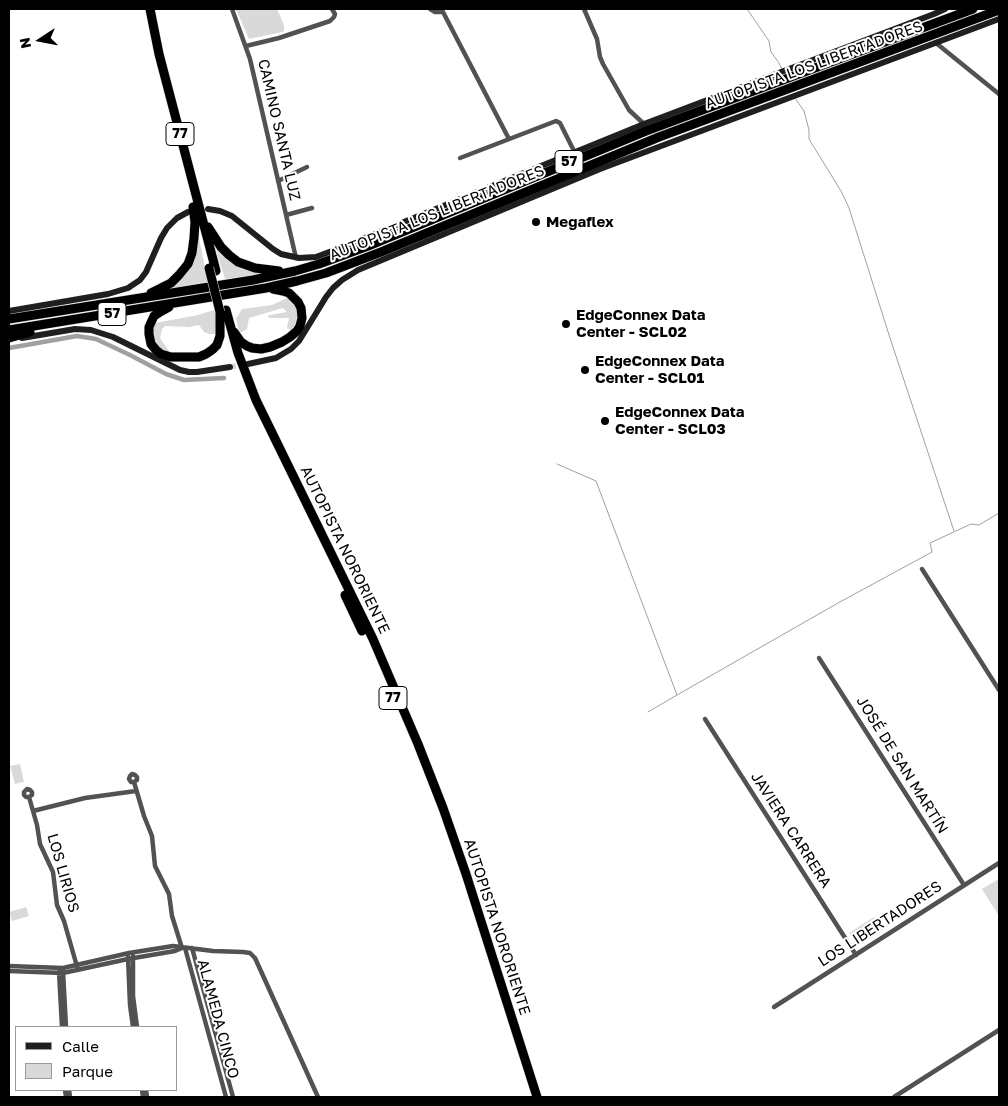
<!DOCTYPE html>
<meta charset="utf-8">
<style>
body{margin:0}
#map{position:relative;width:1008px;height:1106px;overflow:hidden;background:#fff;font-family:"Golos Text",sans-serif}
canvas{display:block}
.frame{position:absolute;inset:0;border:10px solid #000;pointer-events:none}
.legend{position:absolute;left:15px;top:1026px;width:162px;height:65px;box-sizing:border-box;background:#fff;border:1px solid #999;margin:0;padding:6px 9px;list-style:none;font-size:15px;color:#000}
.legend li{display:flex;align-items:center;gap:10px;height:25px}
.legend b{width:25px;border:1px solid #999}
.north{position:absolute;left:15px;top:15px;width:50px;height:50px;-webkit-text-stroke:4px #fff;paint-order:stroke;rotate:259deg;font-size:14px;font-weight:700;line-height:20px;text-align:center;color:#000}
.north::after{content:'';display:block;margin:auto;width:18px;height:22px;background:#000;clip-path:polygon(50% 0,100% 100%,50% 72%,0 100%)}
</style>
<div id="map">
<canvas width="1008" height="1106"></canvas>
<div class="frame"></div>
<ul class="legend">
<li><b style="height:6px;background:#1f1f1f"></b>Calle</li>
<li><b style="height:14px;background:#d9d9d9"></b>Parque</li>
</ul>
<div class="north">N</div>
</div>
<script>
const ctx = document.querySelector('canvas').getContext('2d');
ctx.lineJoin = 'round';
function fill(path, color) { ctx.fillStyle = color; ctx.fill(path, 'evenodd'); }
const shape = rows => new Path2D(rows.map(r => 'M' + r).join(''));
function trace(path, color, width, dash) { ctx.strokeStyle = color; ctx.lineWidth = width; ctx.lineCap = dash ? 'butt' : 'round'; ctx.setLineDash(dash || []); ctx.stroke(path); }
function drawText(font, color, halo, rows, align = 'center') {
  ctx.font = font + ' "Golos Text",sans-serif'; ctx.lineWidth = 4; ctx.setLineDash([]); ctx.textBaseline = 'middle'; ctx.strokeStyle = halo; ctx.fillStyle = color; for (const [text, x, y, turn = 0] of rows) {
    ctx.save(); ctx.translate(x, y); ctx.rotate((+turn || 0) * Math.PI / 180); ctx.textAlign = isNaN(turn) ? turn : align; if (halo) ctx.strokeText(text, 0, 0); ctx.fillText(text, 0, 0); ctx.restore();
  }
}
fill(shape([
 [236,9,277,9,284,25,284,31,282,32,249,39],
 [199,238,208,282,156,292,179,279,195,239],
 [214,244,225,255,270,273,225,279],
 [287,298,295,302,297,305,298,321,294,328,291,330,287,328,289,318,270,318,268,317,268,316,270,315,287,312,283,308,249,318,247,329,242,332,239,332,236,319,242,309,272,305],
 [214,310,218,324,217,334,209,334,204,332,199,325,189,327,165,326,162,329,160,338,169,351,168,352,161,350,156,345,152,328,155,323,198,315],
 [20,764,24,782,15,784,10,766],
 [999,879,999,916,982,889],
 [26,907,29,916,12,921,9,912],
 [874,917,882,930,858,946,849,933]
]), '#d9d9d9');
trace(shape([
 [747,9,769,41,771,52,779,63,782,69],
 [795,98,804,111,809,130,809,139,841,191,849,208,890,338,954,531],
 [557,464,596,481,677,695,648,712],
 [677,695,838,603,932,552,930,543,971,524,979,525,999,513]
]), '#a0a0a0', 1);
trace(shape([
 [9,348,77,336,96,339,130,355,166,374,184,380,224,378]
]), '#a0a0a0', 4.5);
trace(shape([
 [230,367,246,364]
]), '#d9d9d9', 6, [6, 3]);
const highway = shape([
 [150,9,159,54,216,271],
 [208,227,221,247,229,255,238,262,255,268,279,271],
 [151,293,171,283,179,275,188,264,192,253,194,238,195,222,193,207],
 [169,307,160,312,154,316,149,327,149,334,151,344,156,350,161,354,171,357,199,357,206,354,212,350,217,345,220,336,220,312],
 [226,310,238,353,256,400,373,639,418,744,443,808,466,874,537,1097],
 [9,319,253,280,295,271,319,264,368,246,646,131,973,9],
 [9,330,266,288,297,281,326,273,381,252,659,137,999,10],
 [234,332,241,342,247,346,252,348,261,349,270,347,282,342,290,337,297,331,300,326,302,318,301,308,298,302,289,293,283,291,273,289],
 [9,338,30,332],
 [345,595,362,631]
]);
trace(highway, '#dbdbdb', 10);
trace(shape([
 [232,9,250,59,296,258],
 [430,9,435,12,443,12],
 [584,9,597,39,600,57,603,64,629,110,644,124],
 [443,12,509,139],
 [936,43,999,94],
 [246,46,279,38,330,21,334,17,335,14,332,9],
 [460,158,556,121,560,123,574,151],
 [278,181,307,167],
 [286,215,312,208],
 [922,569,999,690],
 [819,658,964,885],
 [705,719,856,955],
 [134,782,131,782,129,779,130,776,132,774,135,775,137,777,137,780,134,782,144,816,152,836,155,866,169,894,172,916,182,948],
 [29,797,32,795,32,792,30,790,27,789,24,792,24,795,26,797,29,797,37,825,40,844,53,872,57,905,64,921,78,970],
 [33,811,85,798,136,791],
 [185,948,226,1097],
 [192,948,233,1097],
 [133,956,133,996,137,1027],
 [128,957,130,1005,133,1027],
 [9,966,63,968,129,953,173,946,213,951,243,952,250,953,255,958,318,1097],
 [9,971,63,973,128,959,175,951,182,948],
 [63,971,66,1027],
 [59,972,62,1027],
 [774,1007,999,863],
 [65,1090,66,1097],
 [69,1090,70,1097],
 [142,1090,143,1097],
 [146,1090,147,1097],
 [894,1097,999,1030]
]), '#525252', 4.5);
trace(shape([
 [208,209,220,211,232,216,273,249,281,254,299,258,316,257,345,246,644,124,934,14,945,9],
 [9,311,108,294,128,288,140,280,146,272,161,238,167,228,177,218,188,212],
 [22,338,75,329,91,330,113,337,180,370,189,372,197,372,230,367],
 [248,364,276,358,291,349,299,341,326,297,333,288,342,280,358,270,600,169,999,19]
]), '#1f1f1f', 6);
trace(highway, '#000', 9);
const highwayBridge = shape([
 [209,268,220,312]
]);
trace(highwayBridge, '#dbdbdb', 10, []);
trace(highwayBridge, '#000', 9);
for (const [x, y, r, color] of [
 [536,222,5,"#000"],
 [566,324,5,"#000"],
 [585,370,5,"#000"],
 [605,421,5,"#000"]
]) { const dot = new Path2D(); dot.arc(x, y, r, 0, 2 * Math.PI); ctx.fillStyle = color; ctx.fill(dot); trace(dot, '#fff', 2); }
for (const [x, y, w] of [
 [180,134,28],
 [569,162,28],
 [112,314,28],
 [393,698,28]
]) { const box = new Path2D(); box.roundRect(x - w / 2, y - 11.5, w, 23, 4); ctx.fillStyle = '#fff'; ctx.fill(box); trace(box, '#000', 1); }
drawText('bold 14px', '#000', null, [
 ["77",180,134],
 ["57",569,162],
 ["57",112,314],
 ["77",393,698]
]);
drawText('15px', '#000', '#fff', [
 ["AUTOPISTA LOS LIBERTADORES",814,65,-20],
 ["CAMINO SANTA LUZ",279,130,77],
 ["AUTOPISTA LOS LIBERTADORES",437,213,-22],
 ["AUTOPISTA NORORIENTE",345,550,64],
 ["JOSÉ DE SAN MARTÍN",902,765,58],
 ["JAVIERA CARRERA",791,830,57],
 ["LOS LIRIOS",63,873,74],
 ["LOS LIBERTADORES",880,924,-33],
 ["AUTOPISTA NORORIENTE",497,927,72],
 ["ALAMEDA CINCO",218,1019,75]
]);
drawText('bold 15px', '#000', '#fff', [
 ["Megaflex",546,222],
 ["EdgeConnex Data",576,315],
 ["Center - SCL02",576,332],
 ["EdgeConnex Data",595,361],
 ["Center - SCL01",595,378],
 ["EdgeConnex Data",615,412],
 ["Center - SCL03",615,429]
], 'left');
</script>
